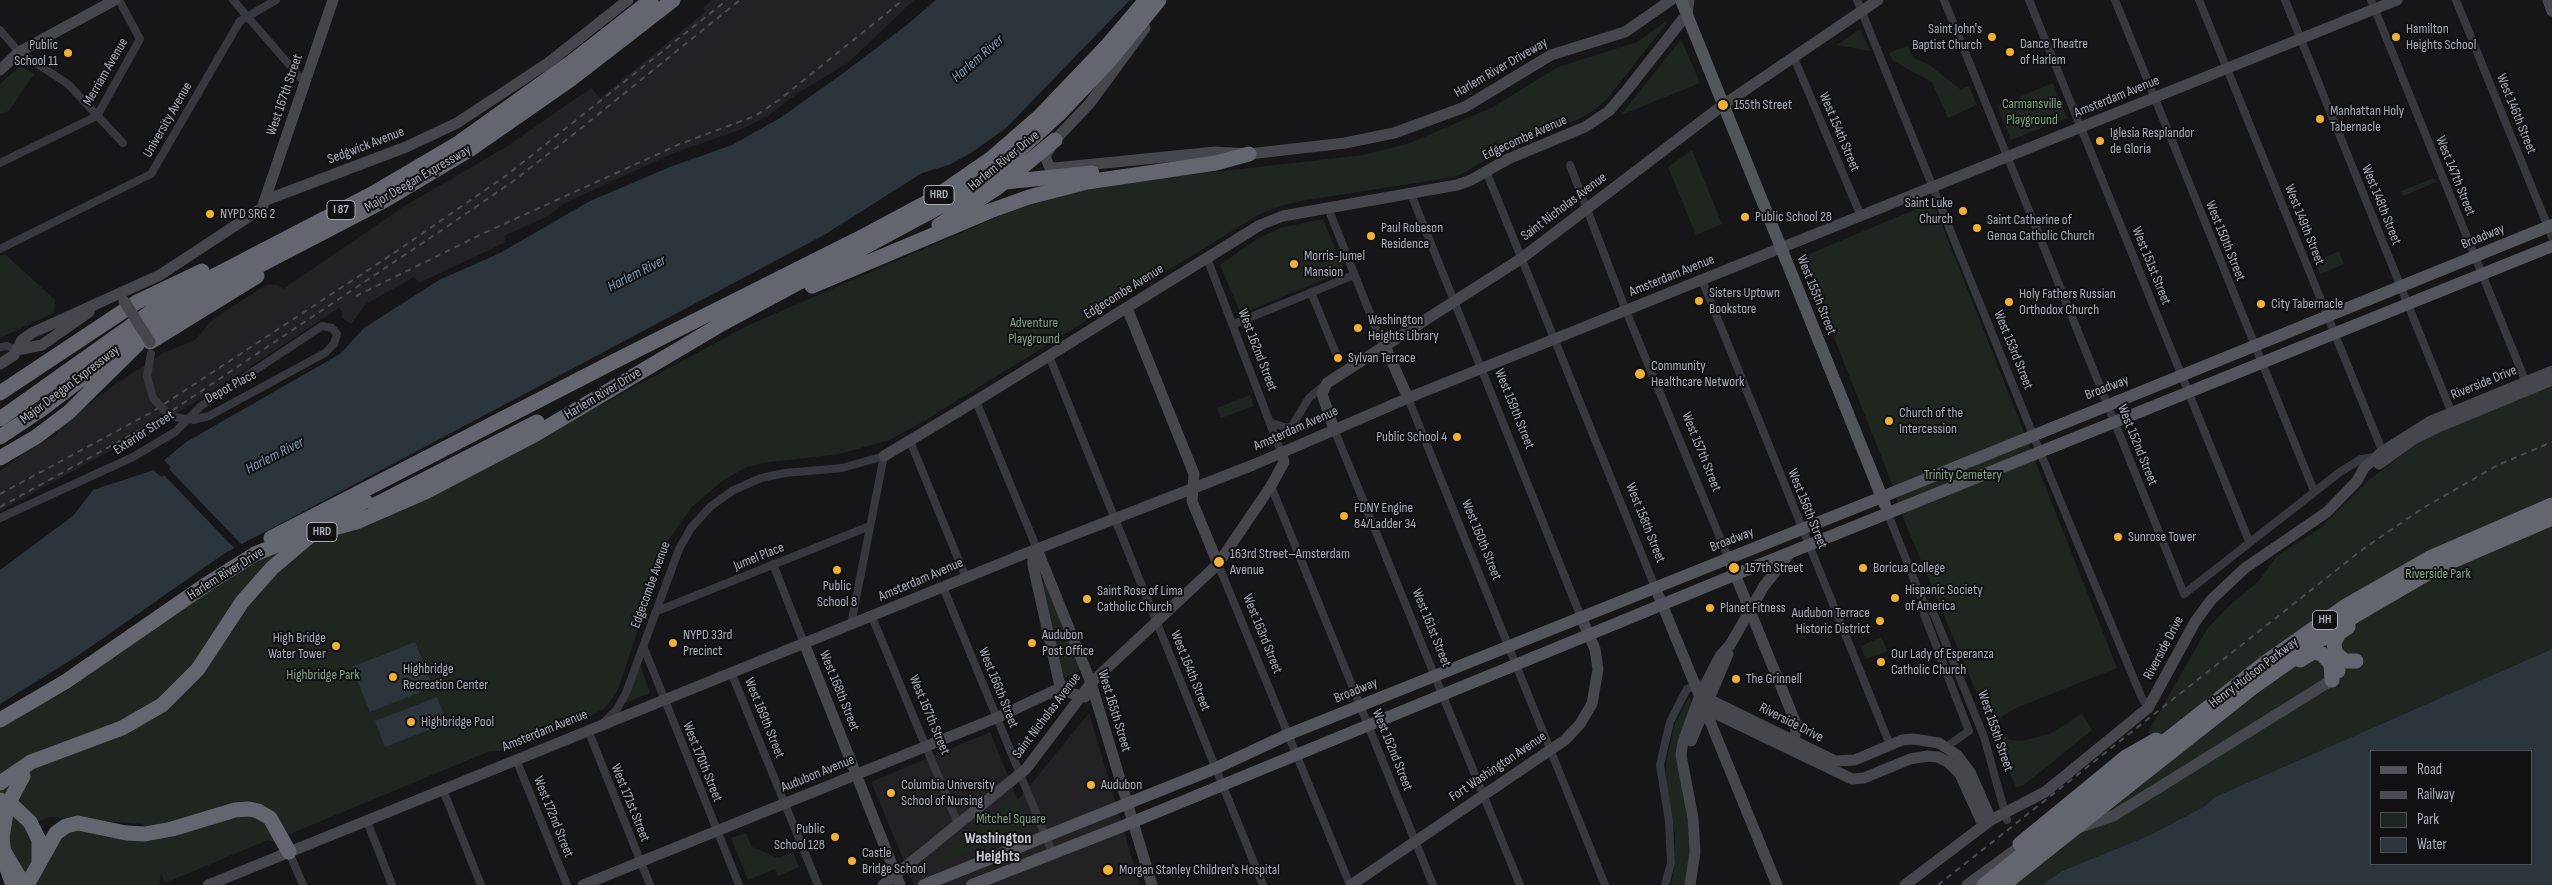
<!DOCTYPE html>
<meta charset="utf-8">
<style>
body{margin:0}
#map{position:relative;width:2552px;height:885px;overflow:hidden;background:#161618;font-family:"Sofia Sans Condensed",sans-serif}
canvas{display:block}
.legend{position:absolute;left:2370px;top:750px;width:162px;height:115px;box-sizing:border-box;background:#111113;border:1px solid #4d4f55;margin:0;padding:6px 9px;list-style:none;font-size:15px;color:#a8adb8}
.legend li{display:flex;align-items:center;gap:10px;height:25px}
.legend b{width:25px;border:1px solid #4d4f55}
</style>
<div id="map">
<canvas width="2552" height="885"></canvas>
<ul class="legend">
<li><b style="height:6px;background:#53555c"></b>Road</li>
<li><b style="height:6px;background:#4a4c52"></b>Railway</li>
<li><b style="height:14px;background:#1e261f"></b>Park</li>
<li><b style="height:14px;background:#2c353c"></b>Water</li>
</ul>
</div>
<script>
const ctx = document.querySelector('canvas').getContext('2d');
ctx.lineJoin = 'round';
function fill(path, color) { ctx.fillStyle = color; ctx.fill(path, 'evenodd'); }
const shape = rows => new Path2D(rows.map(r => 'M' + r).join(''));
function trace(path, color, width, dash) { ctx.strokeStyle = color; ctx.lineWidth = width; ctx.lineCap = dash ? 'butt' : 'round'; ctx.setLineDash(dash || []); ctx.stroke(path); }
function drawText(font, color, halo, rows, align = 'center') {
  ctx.font = font + ' "Sofia Sans Condensed",sans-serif'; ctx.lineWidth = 4; ctx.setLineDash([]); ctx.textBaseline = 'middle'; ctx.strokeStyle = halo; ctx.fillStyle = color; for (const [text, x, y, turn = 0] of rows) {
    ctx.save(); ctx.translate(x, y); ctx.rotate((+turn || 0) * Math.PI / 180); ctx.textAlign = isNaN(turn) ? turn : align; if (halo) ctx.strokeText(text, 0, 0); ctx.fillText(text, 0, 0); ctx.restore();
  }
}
fill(shape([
 [712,0,914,0,848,63,798,93,768,116,742,129,676,152,565,203,548,216,504,236,506,242,419,283,414,277,366,304,351,324,341,317,343,313,339,308,215,390,157,425,0,511,0,471,26,452,56,435,59,427,114,385,163,353,195,340,213,319,266,285,278,285,283,289,406,205,506,147,591,88,600,98,705,12,703,8],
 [1089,713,1140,885,914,885,871,782,990,732,1018,800]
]), '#222225');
fill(shape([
 [1666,21,1667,23,1607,99,1593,111,1577,120,1503,149,1466,172,1454,177,1300,201,1280,206,1258,215,924,421,890,440,839,454,762,463,747,467,722,481,692,507,667,542,617,693,604,709,590,716,503,751,490,751,285,836,267,812,150,831,142,824,50,817,37,822,35,853,26,876,10,846,0,794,0,726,65,692,182,607,263,556,478,471,749,325,1009,212,1061,195,1118,183,1363,155,1410,143,1493,107,1558,67,1637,42],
 [1860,29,1870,51,1837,45],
 [1681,39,1700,83,1621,115],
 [1908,46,1913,58,1928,64,1960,89,1969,86,1977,105,1948,118,1932,82,1893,61,1889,53],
 [20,66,34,74,9,111,0,114,0,84],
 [2053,83,2067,118,2011,140,1997,106],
 [1692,150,1722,224,1696,235,1668,167],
 [2434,178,2436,182,2403,196,2401,191],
 [1933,202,2117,668,2016,708,2001,717,1998,725,2002,734,2010,740,2022,741,2049,734,2082,714,2092,730,2024,785,2016,787,1904,520,1889,476,1802,257],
 [1323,219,1344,271,1241,314,1220,265,1257,239,1280,228],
 [2339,251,2344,264,2320,274,2315,262],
 [5,254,55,300,54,313,0,338,0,256],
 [2552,385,2552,649,2215,797,2205,806,2150,835,2062,871,2042,885,2012,885,2170,761,2148,732,2207,629,2231,604,2258,582,2277,556,2322,527,2369,480,2414,446,2437,433],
 [1250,395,1254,406,1221,418,1217,408],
 [1044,581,1081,671,1064,678,1041,587],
 [1881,637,1888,651,1865,659,1861,646],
 [640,664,650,693,625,703],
 [1689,697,1693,701,1681,739,1690,854,1685,885,1671,885,1675,863,1675,834,1666,781,1666,764,1674,725],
 [1016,797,1029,827,944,863,942,858],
 [227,815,260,816,274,834,274,842,268,840,165,883,161,874,159,885,33,885,49,853,67,831,81,828,126,838],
 [746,833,752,847,778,858,793,852,799,867,778,876,775,869,748,880,731,838]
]), '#1e261f');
fill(shape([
 [936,0,1130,0,1006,128,971,153,949,165,922,173,824,235,225,553,79,655,0,704,0,570,73,516,93,490,151,471,186,442,340,354,364,328,439,280,500,253,590,201,670,167,732,145,780,118,842,74,908,24],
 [415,642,433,687,370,712,352,667],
 [2552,649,2552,885,2042,885,2062,871,2150,835,2205,806,2215,797],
 [2371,751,2531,751,2531,864,2371,864],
 [437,697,447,723,385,747,375,721]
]), '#2c353c');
fill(shape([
 [162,458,171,467,169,469,243,546,236,550,164,475,161,477,151,468]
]), '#161618');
trace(shape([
 [233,0,305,83],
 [1857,0,2040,452,2141,696,2148,708],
 [1944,0,2184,594,2340,472,2361,459,2376,457],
 [2029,0,2249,541],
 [2115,0,2314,491],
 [2199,0,2384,455],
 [2285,0,2453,416],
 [2371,0,2527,385],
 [2456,0,2552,237],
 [0,30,19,52,68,84,123,143],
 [1794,58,1861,216],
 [0,163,97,116,140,39,119,0],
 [1570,165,1626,311,1728,557],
 [1486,171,1655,587],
 [1411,194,1581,617],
 [1328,208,1379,336,1385,346],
 [0,249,151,174,240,21,276,0],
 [1207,258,1281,452],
 [1702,280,1890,745],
 [1311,292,1337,356],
 [1234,324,1354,275],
 [0,347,7,346,17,350],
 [1049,356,1263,885],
 [1408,398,1605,885],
 [976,401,1037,549],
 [1272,423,1287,428,1292,426,1309,398,1327,383],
 [1334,429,1520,885],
 [910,441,966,578],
 [1271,486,1433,885],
 [1888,514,1923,602,1924,614,1969,731,1946,747],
 [0,518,133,457,175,432,201,406,322,326,332,328,337,334,334,344,325,353],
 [773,564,804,643],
 [1218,564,1350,885],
 [943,587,1053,854],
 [1923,602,1931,607,1984,737,2007,820],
 [657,611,870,526],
 [872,617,958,824],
 [644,648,739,885],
 [731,672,818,885],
 [603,723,617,709,626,693,679,549,691,528,710,507,732,491,761,478,785,473,842,468,884,456,851,624],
 [588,730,650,885],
 [516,759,567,885],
 [443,790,481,885],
 [367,821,392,885],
 [289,852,303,885],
 [1665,885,1671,863,1669,821,1660,765,1670,722,1675,712,1687,689,1699,684]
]), '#37383d', 8);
trace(shape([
 [2548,0,2552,11],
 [1145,28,1090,103,1055,140,1045,156,1049,166,1055,168,1215,152,1249,154,1345,143,1394,133,1465,107,1551,55,1625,32,1671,0],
 [0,70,19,52,115,0],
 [266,200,406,147,457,123,548,63,628,0],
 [1127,308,1194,474,1192,501,1218,564],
 [1385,346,1408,398],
 [17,350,42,345,89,312],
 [0,364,14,355,22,340,32,333,160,275,262,208,333,0],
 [1334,429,1322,394,1327,383,1522,258,1723,105,1878,0],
 [884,456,984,396,1260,225,1283,216,1457,185,1471,180,1508,159,1585,127,1609,111,1627,90,1687,14,1689,0],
 [2379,464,2414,439,2436,428,2552,380],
 [1037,549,1091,683,1152,885],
 [1037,549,1033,556,1033,565,1059,682,1067,692,1085,697],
 [1728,557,1795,721,1796,732,1790,747],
 [1655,587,1777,885],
 [804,643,900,885],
 [1700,695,1835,761,1855,760,1902,740,1913,739,1939,743,1957,755,1970,772,1991,820,1905,885],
 [1704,708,1852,779,1864,778,1910,759,1928,756,1938,757,1948,762,1960,774,1983,825],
 [2148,708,2195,622,2211,600,2245,568,2327,512,2357,481,2364,468,2382,452,2431,421,2552,371],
 [1691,741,1728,654],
 [2075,829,2113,816,2332,680],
 [208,885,1024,554,1253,465,1408,398,2397,0],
 [583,885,996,718,1062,687],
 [883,885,1026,769,1091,683,1218,564,1271,486,1284,462,1281,452],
 [1351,885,1565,740,1580,724,1592,704,1598,669,1595,649,1581,617],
 [1690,885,1695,852,1693,818,1681,755,1683,742,1700,695,1720,656,1730,645,1764,586,1790,553],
 [1967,885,2026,842]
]), '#45474d', 11);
trace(shape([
 [1681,0,1885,505],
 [924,885,1216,768,1287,735,1882,497,2552,225],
 [972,885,1123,826,1744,571,2552,246]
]), '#53555c', 12);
trace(shape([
 [939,225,997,188,1055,140],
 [812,286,990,211,1029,197,1087,182,1216,163,1249,154],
 [150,342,257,276],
 [0,393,137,302,202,271],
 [0,419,166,301,372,194,457,144,577,58,651,0],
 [0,437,42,409,168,313,385,200,469,150,571,79,673,0],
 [0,458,36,437,69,412,137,345],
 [375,505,537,422],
 [271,538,613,362,856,240,931,200,992,158,1039,117,1106,47,1146,0],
 [2334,652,2345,661,2356,661],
 [2300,660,2313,652,2322,654,2331,664,2332,680],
 [2338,671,2334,643,2339,633,2348,627],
 [0,720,65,682,207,584,255,554,287,541,356,522,425,492,534,435,718,326,956,198,1004,164,1059,114,1110,60,1159,0],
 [2116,780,2265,663,2346,606,2430,558,2552,505],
 [2124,789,2253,687,2354,616,2438,567,2552,518],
 [30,822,39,840,39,860],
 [2,838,7,806,23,776],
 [2020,844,2126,757,2156,740],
 [2,848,24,885],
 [27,885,56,833,66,826,78,823,126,833,145,834,172,829,235,810,249,809,258,811,270,818,289,852]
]), '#63666e', 15);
trace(shape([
 [356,296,484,233,680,144,755,116,779,100,903,0],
 [0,494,152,412,391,255,507,175,727,0],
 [0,507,158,420,445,228,512,182,574,134,740,0],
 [1938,885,2363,549,2423,508,2498,465,2552,442]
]), '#4a4c52', 2, [6, 5]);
trace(shape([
 [151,354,147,376,153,398,164,410,174,417,193,420,209,416,325,353]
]), '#37383d', 8);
trace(shape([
 [124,301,150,342],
 [1991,820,2045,792,2148,708]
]), '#45474d', 11);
trace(shape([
 [933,195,976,185,1092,173],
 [0,783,31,762,122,728,162,705,198,669,242,602,272,568,317,530,365,501],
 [0,800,14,807,30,822],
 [2,838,5,863,13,885],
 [1984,885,2116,780],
 [2003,885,2124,789]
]), '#63666e', 15);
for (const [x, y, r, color] of [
 [1992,37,5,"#f2b134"],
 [2396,37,5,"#f2b134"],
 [2010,52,5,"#f2b134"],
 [68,53,5,"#f2b134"],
 [1723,105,6,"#f2b134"],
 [2320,119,5,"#f2b134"],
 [2100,141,5,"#f2b134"],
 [1963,211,5,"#f2b134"],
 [210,214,5,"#f2b134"],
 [1745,217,5,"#f2b134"],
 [1977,228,5,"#f2b134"],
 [1371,236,5,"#f2b134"],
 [1294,264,5,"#f2b134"],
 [1699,301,5,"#f2b134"],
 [2009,302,5,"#f2b134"],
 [2261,304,5,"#f2b134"],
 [1358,328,5,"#f2b134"],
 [1338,358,5,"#f2b134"],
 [1640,374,6,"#f2b134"],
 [1889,421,5,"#f2b134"],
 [1457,437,5,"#f2b134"],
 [1344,516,5,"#f2b134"],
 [2118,537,5,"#f2b134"],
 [1219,562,6,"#f2b134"],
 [1734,568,6,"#f2b134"],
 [1863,568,5,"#f2b134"],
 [837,570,5,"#f2b134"],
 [1895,598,5,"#f2b134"],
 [1087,599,5,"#f2b134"],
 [1710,608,5,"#f2b134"],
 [1880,621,5,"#f2b134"],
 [673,643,5,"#f2b134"],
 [1032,643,5,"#f2b134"],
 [336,646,5,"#f2b134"],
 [1881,662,5,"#f2b134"],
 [393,677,5,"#f2b134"],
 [1736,679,5,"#f2b134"],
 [411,722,5,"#f2b134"],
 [1091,785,5,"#f2b134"],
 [891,793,5,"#f2b134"],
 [835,837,5,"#f2b134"],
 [852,861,5,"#f2b134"],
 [1108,870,6,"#f2b134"]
]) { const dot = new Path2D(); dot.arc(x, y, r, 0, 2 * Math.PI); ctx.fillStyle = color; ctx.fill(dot); trace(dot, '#111113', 2); }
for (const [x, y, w] of [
 [939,195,30],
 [341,210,28],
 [322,532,30],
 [2325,620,25]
]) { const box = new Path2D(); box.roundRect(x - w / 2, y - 9.5, w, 19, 4); ctx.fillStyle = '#111113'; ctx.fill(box); trace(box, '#a8adb8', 1); }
drawText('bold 12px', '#a8adb8', null, [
 ["HRD",939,195],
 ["I 87",341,210],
 ["HRD",322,532],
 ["HH",2325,620]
]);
drawText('14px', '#a8adb8', '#111113', [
 ["Saint John's",1982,29,"right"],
 ["Baptist Church",1982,45,"right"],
 ["Hamilton",2406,29],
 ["Heights School",2406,45],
 ["Dance Theatre",2020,44],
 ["of Harlem",2020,60],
 ["Public",58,45,"right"],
 ["School 11",58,61,"right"],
 ["155th Street",1734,105],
 ["Manhattan Holy",2330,111],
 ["Tabernacle",2330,127],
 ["Iglesia Resplandor",2110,133],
 ["de Gloria",2110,149],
 ["Saint Luke",1953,203,"right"],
 ["Church",1953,219,"right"],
 ["NYPD SRG 2",220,214],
 ["Public School 28",1755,217],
 ["Saint Catherine of",1987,220],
 ["Genoa Catholic Church",1987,236],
 ["Paul Robeson",1381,228],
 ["Residence",1381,244],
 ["Morris-Jumel",1304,256],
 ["Mansion",1304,272],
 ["Sisters Uptown",1709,293],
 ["Bookstore",1709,309],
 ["Holy Fathers Russian",2019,294],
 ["Orthodox Church",2019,310],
 ["City Tabernacle",2271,304],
 ["Washington",1368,320],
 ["Heights Library",1368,336],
 ["Sylvan Terrace",1348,358],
 ["Community",1651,366],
 ["Healthcare Network",1651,382],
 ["Church of the",1899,413],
 ["Intercession",1899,429],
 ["Public School 4",1447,437,"right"],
 ["FDNY Engine",1354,508],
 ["84/Ladder 34",1354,524],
 ["Sunrose Tower",2128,537],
 ["163rd Street–Amsterdam",1230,554],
 ["Avenue",1230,570],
 ["157th Street",1745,568],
 ["Boricua College",1873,568],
 ["Public",837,586,"center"],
 ["School 8",837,602,"center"],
 ["Hispanic Society",1905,590],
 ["of America",1905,606],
 ["Saint Rose of Lima",1097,591],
 ["Catholic Church",1097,607],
 ["Planet Fitness",1720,608],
 ["Audubon Terrace",1870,613,"right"],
 ["Historic District",1870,629,"right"],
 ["NYPD 33rd",683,635],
 ["Precinct",683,651],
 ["Audubon",1042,635],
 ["Post Office",1042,651],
 ["High Bridge",326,638,"right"],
 ["Water Tower",326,654,"right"],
 ["Our Lady of Esperanza",1891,654],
 ["Catholic Church",1891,670],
 ["Highbridge",403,669],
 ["Recreation Center",403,685],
 ["The Grinnell",1746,679],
 ["Highbridge Pool",421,722],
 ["Columbia University",901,785],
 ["School of Nursing",901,801],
 ["Audubon",1101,785],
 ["Public",825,829,"right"],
 ["School 128",825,845,"right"],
 ["Castle",862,853],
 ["Bridge School",862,869],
 ["Morgan Stanley Children's Hospital",1119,870]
], 'left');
drawText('14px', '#a8adb8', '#111113', [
 ["Harlem River Driveway",1501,68,-30],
 ["Merriam Avenue",106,72,-60],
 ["West 167th Street",285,95,-71],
 ["Amsterdam Avenue",2117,97,-22],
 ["West 146th Street",2516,114,68],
 ["University Avenue",168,120,-60],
 ["West 154th Street",1839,132,67],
 ["Edgecombe Avenue",1525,138,-24],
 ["Sedgwick Avenue",366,146,-21],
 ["Harlem River Drive",1004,161,-39],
 ["West 147th Street",2455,176,68],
 ["Major Deegan Expressway",418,179,-30],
 ["West 148th Street",2381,205,68],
 ["Saint Nicholas Avenue",1564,207,-37],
 ["West 149th Street",2304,225,68],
 ["Broadway",2483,237,-22],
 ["West 150th Street",2225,241,68],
 ["West 151st Street",2151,266,68],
 ["Amsterdam Avenue",1672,276,-22],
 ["Edgecombe Avenue",1124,292,-32],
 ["West 155th Street",1816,295,68],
 ["West 162nd Street",1257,350,69],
 ["West 153rd Street",2013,350,68],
 ["Riverside Drive",2484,383,-22],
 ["Major Deegan Expressway",70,385,-37],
 ["Depot Place",231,387,-28],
 ["Broadway",2107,388,-21],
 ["Harlem River Drive",603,394,-31],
 ["West 159th Street",1514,409,68],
 ["Amsterdam Avenue",1296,429,-24],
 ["Exterior Street",144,433,-33],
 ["West 152nd Street",2137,445,68],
 ["West 157th Street",1701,452,68],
 ["West 156th Street",1807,509,68],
 ["West 158th Street",1645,523,68],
 ["West 160th Street",1481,540,68],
 ["Broadway",1732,540,-21],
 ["Jumel Place",759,557,-22],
 ["Harlem River Drive",226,574,-32],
 ["Amsterdam Avenue",921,580,-23],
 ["Edgecombe Avenue",651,585,-70],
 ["West 161st Street",1431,628,68],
 ["West 163rd Street",1262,634,68],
 ["Riverside Drive",2164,648,-62],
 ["West 164th Street",1190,671,68],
 ["Henry Hudson Parkway",2254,673,-37],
 ["West 166th Street",998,688,68],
 ["West 168th Street",839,691,68],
 ["Broadway",1356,691,-22],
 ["West 165th Street",1114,711,73],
 ["West 167th Street",929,715,67],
 ["Saint Nicholas Avenue",1047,716,-53],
 ["West 169th Street",764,718,68],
 ["Riverside Drive",1791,723,27],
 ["Amsterdam Avenue",545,731,-22],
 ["West 155th Street",1995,731,71],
 ["West 162nd Street",1392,750,68],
 ["West 170th Street",702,762,68],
 ["Fort Washington Avenue",1498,767,-34],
 ["Audubon Avenue",818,774,-22],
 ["West 171st Street",630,803,68],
 ["West 172nd Street",553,817,68]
]);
drawText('14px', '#7fa381', '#111113', [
 ["Carmansville",2032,104],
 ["Playground",2032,120],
 ["Adventure",1034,323],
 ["Playground",1034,339],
 ["Trinity Cemetery",1963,475],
 ["Riverside Park",2438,574],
 ["Highbridge Park",323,675],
 ["Mitchel Square",1011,819]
]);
drawText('italic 15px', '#7f9bb3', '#111113', [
 ["Harlem River",978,59,-41],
 ["Harlem River",637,274,-27],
 ["Harlem River",275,456,-27]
]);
drawText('bold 16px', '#c9ccd4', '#111113', [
 ["Washington",998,839],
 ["Heights",998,857]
]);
</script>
